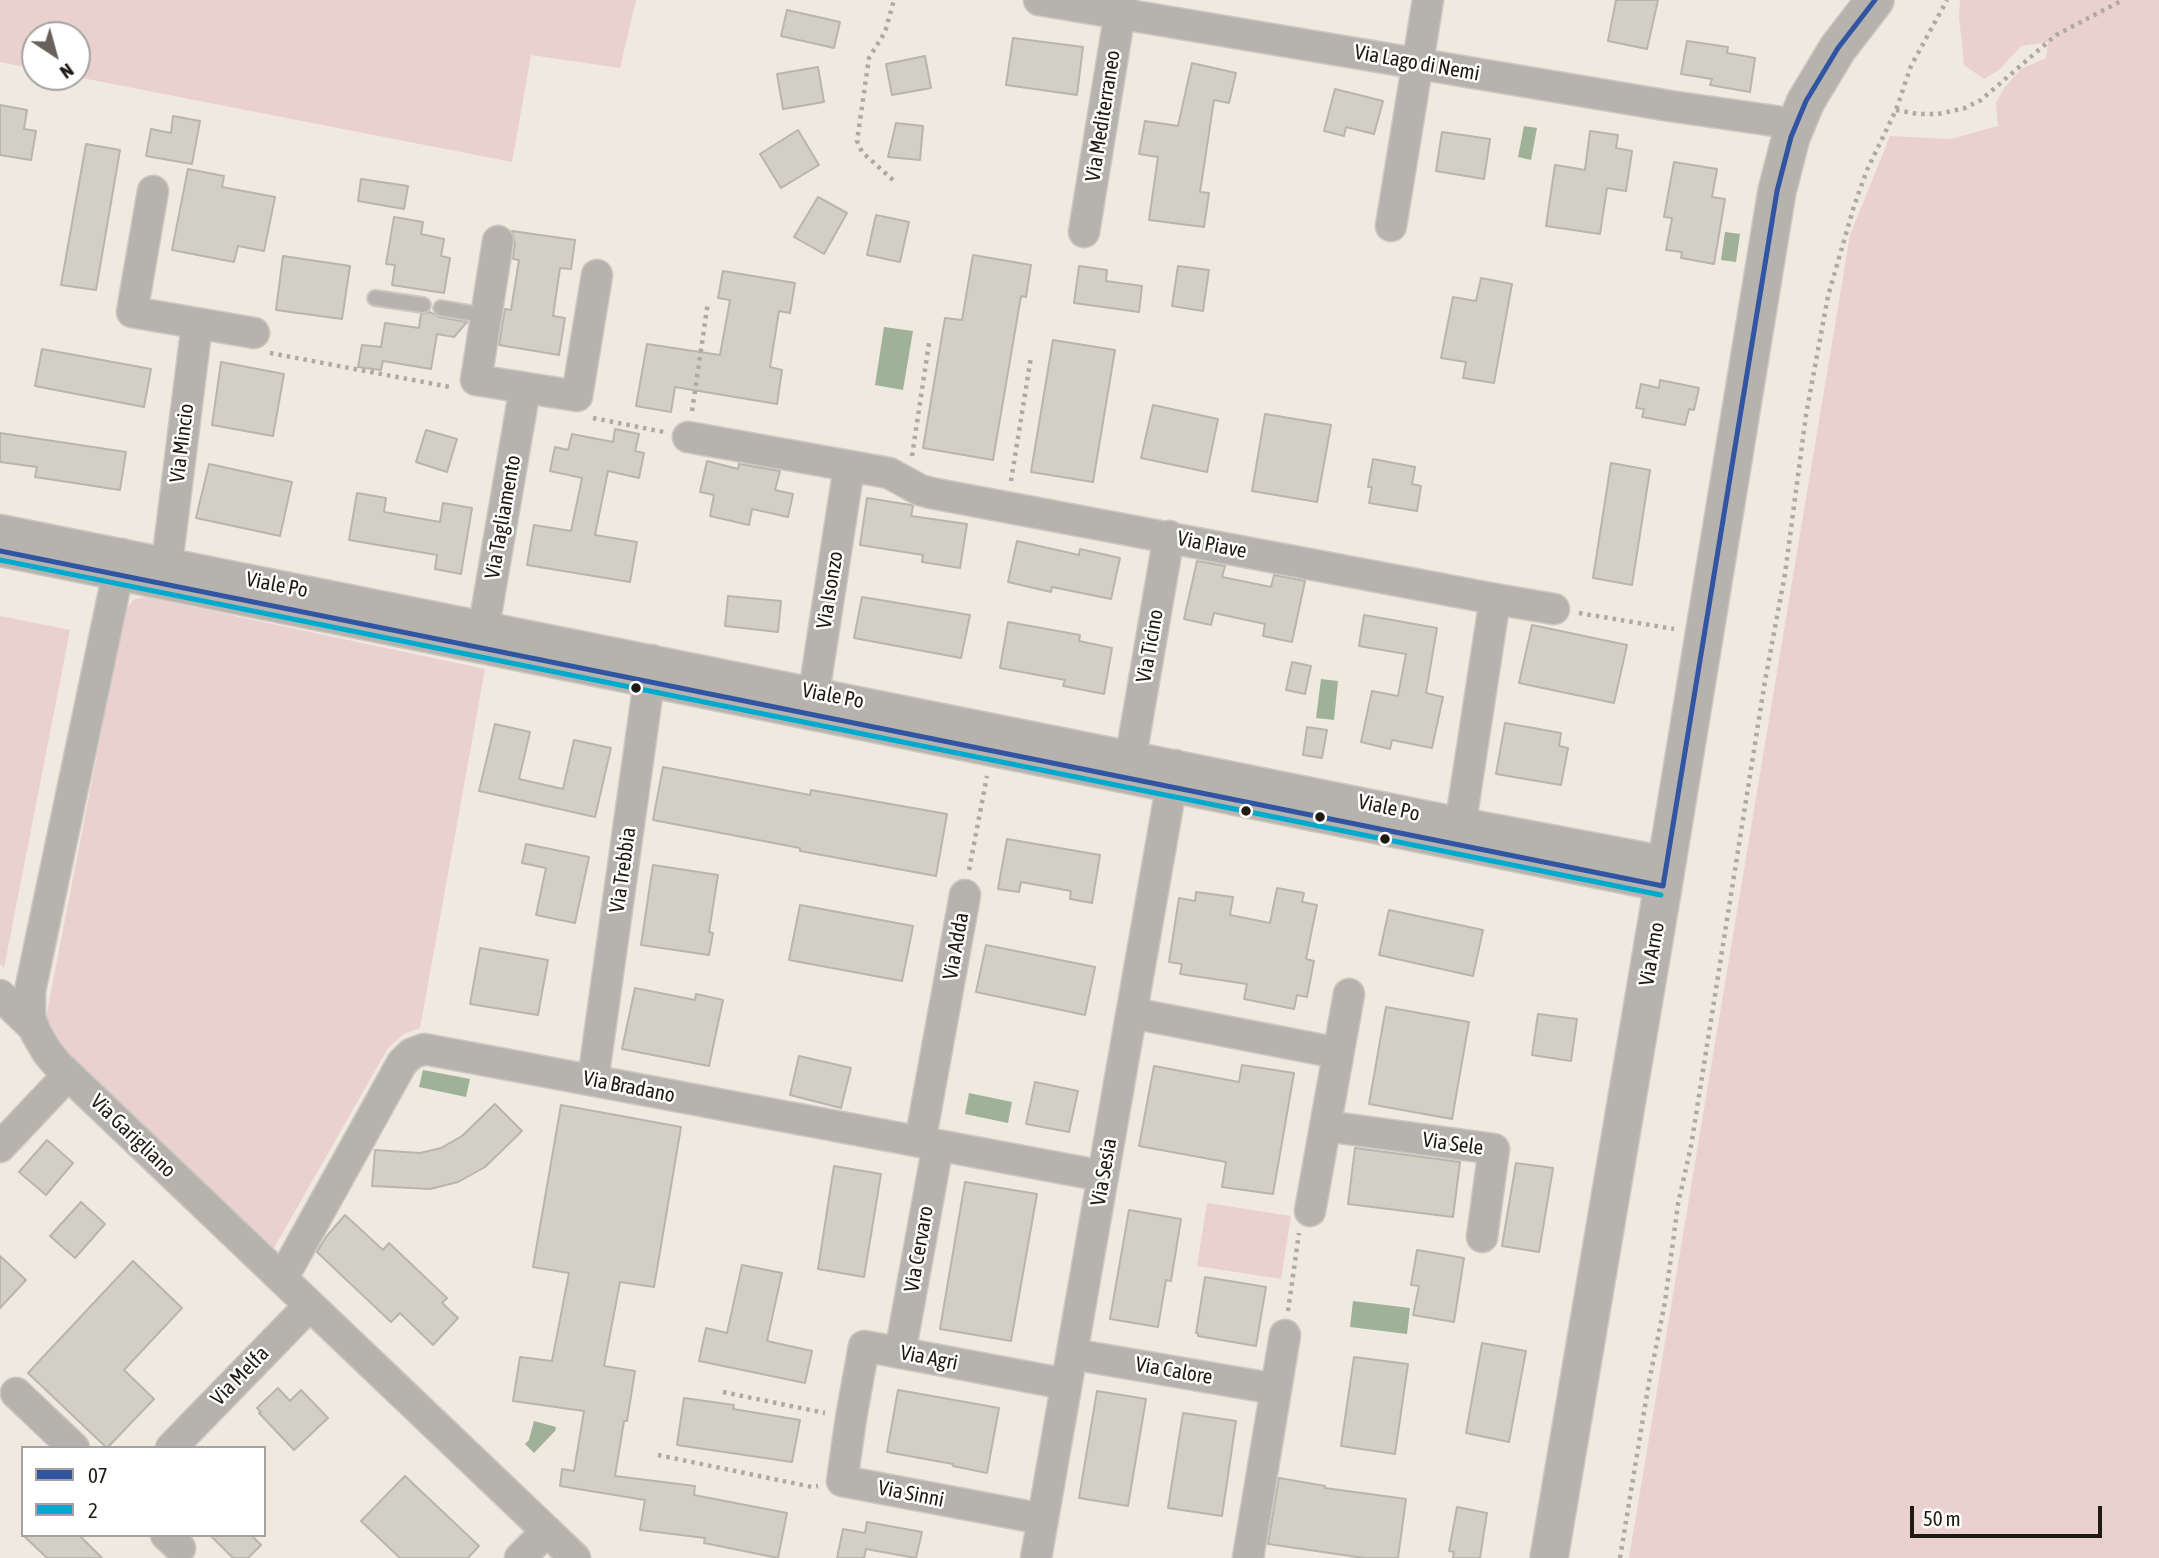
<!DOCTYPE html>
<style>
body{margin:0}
#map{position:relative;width:2159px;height:1558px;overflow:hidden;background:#efe9df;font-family:"Asap Condensed",sans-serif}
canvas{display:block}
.legend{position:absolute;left:21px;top:1446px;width:245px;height:91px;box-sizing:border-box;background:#fff;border:2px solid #a5a3a1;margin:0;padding:9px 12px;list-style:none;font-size:21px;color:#1f1a14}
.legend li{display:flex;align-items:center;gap:14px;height:35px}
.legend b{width:35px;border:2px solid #a5a3a1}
.north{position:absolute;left:21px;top:21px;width:70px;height:70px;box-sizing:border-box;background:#fff;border:2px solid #a5a3a1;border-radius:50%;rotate:144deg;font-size:19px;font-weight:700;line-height:28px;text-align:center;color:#1f1a14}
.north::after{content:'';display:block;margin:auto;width:24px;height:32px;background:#68625b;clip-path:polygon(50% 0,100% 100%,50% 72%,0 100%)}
.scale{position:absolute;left:1910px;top:1506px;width:192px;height:32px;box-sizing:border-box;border:4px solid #1f1a14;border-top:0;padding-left:9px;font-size:21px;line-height:24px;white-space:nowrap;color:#1f1a14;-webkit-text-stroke:5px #fff;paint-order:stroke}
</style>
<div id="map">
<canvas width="2159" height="1558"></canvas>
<ul class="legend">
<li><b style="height:9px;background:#3155a3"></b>07</li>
<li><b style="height:9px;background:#00a9ce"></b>2</li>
</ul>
<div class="north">N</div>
<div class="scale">50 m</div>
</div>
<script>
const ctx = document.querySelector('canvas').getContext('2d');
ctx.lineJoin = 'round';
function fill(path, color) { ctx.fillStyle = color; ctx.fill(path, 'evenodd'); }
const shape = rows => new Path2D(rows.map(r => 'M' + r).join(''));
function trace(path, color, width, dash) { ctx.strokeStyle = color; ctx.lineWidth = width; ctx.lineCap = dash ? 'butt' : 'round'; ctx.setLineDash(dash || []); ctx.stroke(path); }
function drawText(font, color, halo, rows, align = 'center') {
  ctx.font = font + ' "Asap Condensed",sans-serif'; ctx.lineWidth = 5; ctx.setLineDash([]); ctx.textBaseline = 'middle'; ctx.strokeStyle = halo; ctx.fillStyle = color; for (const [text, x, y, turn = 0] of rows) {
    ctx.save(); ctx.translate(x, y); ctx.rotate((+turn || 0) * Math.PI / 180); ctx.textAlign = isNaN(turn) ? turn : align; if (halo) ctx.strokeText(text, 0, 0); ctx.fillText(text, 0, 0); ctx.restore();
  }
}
fill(shape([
 [0,0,636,0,620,68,531,55,512,162,77,77,77,35,35,35,35,69,0,62],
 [1960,0,2159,0,2159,1558,1629,1558,1850,235,1890,136,1951,139,1998,126,1996,103,2004,88,2021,69,2046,58,2048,42,2021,46,1999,70,1984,79,1964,65,1959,16],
 [145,597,485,669,420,1028,404,1034,388,1048,274,1248,64,1051,47,1025,47,1012,125,611,133,600],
 [0,616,70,630,4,968,0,964],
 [1207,1203,1291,1216,1281,1279,1197,1266]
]), '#ead0ce');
fill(shape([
 [1524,126,1537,128,1531,160,1518,157],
 [1725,232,1740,234,1736,262,1721,260],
 [884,327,913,331,903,390,875,385],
 [1321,679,1338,681,1334,720,1316,718],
 [423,1070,470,1079,466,1097,419,1087],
 [969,1093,1012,1102,1008,1123,965,1114],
 [1353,1301,1410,1308,1407,1334,1350,1327],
 [534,1421,556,1427,555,1431,534,1453,525,1444,529,1440]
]), '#9fb198');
const building = shape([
 [1616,0,1658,0,1647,49,1608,41,1616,0],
 [787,10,840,22,834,48,781,36,787,10],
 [1013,38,1083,47,1077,95,1006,85,1013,38],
 [1687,41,1728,47,1727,53,1755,58,1750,92,1710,85,1712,79,1681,74,1687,41],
 [925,56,931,88,892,95,886,64,925,56],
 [1192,63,1236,73,1229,103,1214,100,1200,192,1209,193,1204,227,1149,220,1158,157,1139,154,1145,121,1178,126,1192,63],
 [818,67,824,102,783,109,777,74,818,67],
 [1335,89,1383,101,1374,134,1346,127,1344,136,1324,131,1335,89],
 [0,105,27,110,24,129,36,131,31,160,0,155,0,105],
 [173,116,200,121,192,164,146,156,151,129,171,133,173,116],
 [896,123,923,126,920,160,888,157,896,123],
 [798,130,819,165,781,188,760,154,798,130],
 [1590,131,1618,135,1616,148,1632,151,1626,191,1607,188,1600,234,1546,226,1555,165,1585,170,1590,131],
 [1442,132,1490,139,1484,179,1436,171,1442,132],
 [86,144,120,150,96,290,61,285,86,144],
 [1674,162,1717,169,1712,197,1725,199,1714,264,1681,258,1682,252,1666,250,1672,218,1664,217,1674,162],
 [188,169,224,176,222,187,275,197,264,251,238,246,234,262,172,250,188,169],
 [361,179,408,186,404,209,358,201,361,179],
 [818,197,847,213,824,254,794,237,818,197],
 [876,215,909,222,900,262,867,255,876,215],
 [394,217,423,222,421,234,444,239,441,256,450,258,444,293,392,285,395,265,386,264,394,217],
 [512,231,575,240,571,269,560,268,553,316,565,318,559,355,499,345,505,309,511,310,519,260,513,259,515,243,512,231],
 [973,255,1031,265,1026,297,1021,296,993,460,923,448,945,318,962,320,973,255],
 [283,256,350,266,342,319,276,310,283,256],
 [1079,266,1107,270,1106,281,1142,286,1139,312,1074,303,1079,266],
 [1178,266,1209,270,1203,311,1172,306,1178,266],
 [723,271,795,283,790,313,779,311,770,367,782,370,777,404,675,387,671,412,636,406,647,344,720,355,730,300,718,298,723,271],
 [1481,278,1512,284,1494,383,1463,378,1466,362,1441,358,1453,297,1476,301,1481,278],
 [430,312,439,317,467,322,454,337,437,334,431,369,383,361,381,370,358,367,362,345,381,347,385,323,419,328,421,314,430,312],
 [1053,340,1115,350,1093,482,1031,472,1053,340],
 [42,349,151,369,144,407,35,386,42,349],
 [221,362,284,374,273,436,212,425,221,362],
 [1660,380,1699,388,1694,410,1689,409,1685,425,1642,417,1644,409,1636,408,1641,384,1659,388,1660,380],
 [1153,405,1218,419,1207,472,1141,458,1153,405],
 [1265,414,1331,425,1317,502,1252,491,1265,414],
 [615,429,639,434,635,451,644,453,639,478,608,471,595,535,637,542,630,582,527,565,534,525,571,531,582,478,550,471,555,447,568,450,572,434,613,442,615,429],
 [426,430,457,439,447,472,416,462,426,430],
 [0,433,126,452,120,490,35,477,37,467,0,462,0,433],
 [1373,459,1415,467,1412,484,1421,486,1417,511,1369,503,1372,487,1368,487,1373,459],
 [707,461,738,469,739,464,780,471,775,490,793,494,788,517,752,509,749,525,710,516,714,495,700,492,707,461],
 [1611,463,1650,470,1632,585,1593,578,1611,463],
 [209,464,292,482,280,536,196,518,209,464],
 [357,493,386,498,384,512,440,522,443,503,472,508,461,574,435,569,437,555,349,540,357,493],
 [867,498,911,505,913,506,911,516,967,524,960,568,922,562,923,555,860,545,867,498],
 [1017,541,1079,555,1080,549,1120,558,1111,599,1052,587,1051,592,1008,582,1017,541],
 [1197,561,1225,566,1222,577,1271,587,1274,575,1305,581,1292,642,1263,636,1265,624,1214,613,1211,625,1184,619,1197,561],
 [728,596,781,601,778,632,725,626,728,596],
 [862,597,970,615,961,658,854,638,862,597],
 [1364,615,1437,628,1426,693,1443,697,1432,748,1392,740,1390,749,1361,742,1372,691,1398,696,1406,654,1359,646,1364,615],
 [1008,622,1080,635,1079,641,1112,648,1104,694,1063,686,1065,680,1000,668,1008,622],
 [1532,625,1627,645,1614,703,1519,683,1532,625],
 [1292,662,1311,666,1305,694,1286,690,1292,662],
 [1505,723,1561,733,1559,746,1568,748,1561,785,1496,774,1505,723],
 [495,724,530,732,519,779,563,789,574,740,611,748,595,817,479,791,495,724],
 [1307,727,1327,730,1322,758,1303,755,1307,727],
 [663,767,810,795,811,790,947,814,936,876,800,851,800,848,653,820,663,767],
 [1007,839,1100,855,1092,903,1070,899,1071,891,1021,882,1019,892,998,889,1007,839],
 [526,844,589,857,575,923,536,915,546,868,522,863,526,844],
 [653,865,718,875,709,932,713,933,709,955,641,945,653,865],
 [1277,888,1304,893,1302,902,1317,905,1306,959,1314,961,1307,997,1297,995,1294,1009,1244,999,1247,984,1180,974,1182,964,1169,962,1179,898,1195,901,1196,892,1233,897,1230,915,1270,923,1277,888],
 [800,905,913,926,902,981,789,960,800,905],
 [1389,910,1483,930,1473,976,1379,955,1389,910],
 [986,945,1095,967,1085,1015,976,992,986,945],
 [480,948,548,960,538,1015,470,1004,480,948],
 [635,988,695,1000,696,994,723,1000,709,1066,622,1049,635,988],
 [1386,1007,1469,1022,1452,1119,1369,1104,1386,1007],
 [1538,1014,1577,1019,1571,1061,1532,1055,1538,1014],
 [799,1056,851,1068,841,1108,790,1095,799,1056],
 [1242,1065,1294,1073,1273,1194,1222,1187,1226,1162,1139,1146,1154,1066,1239,1082,1242,1065],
 [1035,1082,1078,1091,1069,1132,1026,1124,1035,1082],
 [495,1104,522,1131,485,1167,458,1182,430,1189,372,1186,375,1150,420,1153,441,1148,462,1136,495,1104],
 [561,1105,681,1127,654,1287,620,1282,604,1366,635,1371,627,1421,624,1421,615,1476,695,1486,694,1495,787,1513,778,1558,704,1543,705,1538,640,1530,645,1500,560,1486,562,1469,574,1471,584,1411,513,1401,520,1357,552,1361,569,1273,533,1267,561,1105],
 [47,1140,73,1163,46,1195,19,1172,47,1140],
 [1355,1148,1460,1162,1453,1217,1348,1204,1355,1148],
 [1516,1163,1553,1168,1539,1252,1502,1246,1516,1163],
 [834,1166,881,1174,864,1277,818,1269,834,1166],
 [965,1182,1037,1194,1011,1341,940,1329,965,1182],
 [81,1202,105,1224,75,1258,50,1236,81,1202],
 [1129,1210,1181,1219,1171,1281,1166,1280,1158,1327,1110,1319,1129,1210],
 [345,1215,383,1250,389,1243,447,1298,442,1303,458,1318,433,1345,400,1313,391,1322,317,1252,326,1237,345,1215],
 [1417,1250,1464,1258,1454,1322,1413,1315,1419,1286,1411,1285,1417,1250],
 [0,1256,26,1280,0,1308,0,1256],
 [133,1261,182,1308,124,1370,154,1399,107,1448,28,1373,133,1261],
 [742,1265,782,1273,767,1341,812,1351,805,1383,699,1361,706,1328,727,1333,742,1265],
 [1205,1277,1266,1287,1256,1346,1198,1336,1198,1333,1196,1333,1205,1277],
 [1482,1343,1526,1351,1509,1442,1466,1433,1482,1343],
 [1354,1357,1408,1364,1395,1454,1341,1446,1354,1357],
 [278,1388,290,1401,301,1390,328,1418,294,1450,259,1413,261,1412,257,1408,278,1388],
 [898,1390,999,1408,987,1473,953,1466,953,1464,887,1452,898,1390],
 [1097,1391,1146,1399,1128,1506,1079,1498,1097,1391],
 [684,1398,734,1405,733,1409,800,1420,792,1462,677,1445,684,1398],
 [1183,1413,1236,1421,1222,1516,1168,1508,1183,1413],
 [405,1476,479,1546,468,1558,400,1558,361,1521,405,1476],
 [1279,1478,1325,1486,1325,1488,1406,1499,1398,1558,1364,1558,1268,1544,1279,1478],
 [1457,1507,1487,1513,1480,1558,1453,1558,1454,1552,1449,1551,1457,1507],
 [867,1522,922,1532,916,1558,866,1549,864,1558,837,1558,843,1529,865,1533,867,1522],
 [23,1535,79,1535,102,1558,47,1558,23,1535],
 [210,1535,251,1535,261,1545,248,1558,233,1558,210,1535]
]);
fill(building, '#d2d0c4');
trace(building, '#b8b5ae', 2);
const service = shape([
 [375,298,423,305],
 [441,308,470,313]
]);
const minor = shape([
 [1039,0,1670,106,1796,124],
 [153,191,132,312,254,333],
 [1391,226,1428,0],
 [1084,232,1122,0],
 [498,241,476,380,577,396,597,275],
 [688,437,889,473,920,490,931,493,1495,599,1458,840],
 [0,530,1460,823,1667,862],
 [0,551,1663,886],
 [122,554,30,991,30,1018,36,1033,47,1052,58,1065,575,1558],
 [167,563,197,324],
 [1495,599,1554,609],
 [481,643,525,388],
 [811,712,849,467],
 [1131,756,1169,536],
 [0,995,33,1027],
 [1132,1013,1338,1053],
 [593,1080,652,660],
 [1325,1126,1494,1149,1482,1237],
 [920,1142,965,895],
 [0,1147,68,1075],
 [1310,1211,1349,994],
 [282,1279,402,1063,411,1054,424,1049,1103,1176],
 [900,1353,938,1145],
 [1072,1354,1276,1389],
 [16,1393,74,1448],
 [171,1448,310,1305],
 [1043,1519,842,1481,851,1418,864,1346,1066,1384],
 [166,1535,180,1548],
 [520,1558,547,1531],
 [1036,1558,1175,765],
 [1248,1558,1285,1335]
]);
const tertiary = shape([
 [1549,1558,1663,886,1777,191,1791,137,1806,101,1838,48,1875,0]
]);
trace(service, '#ccc7c0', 18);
trace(minor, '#ccc7c0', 33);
trace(tertiary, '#ccc7c0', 40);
trace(shape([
 [1896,110,1918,114,1938,114,1965,108,1981,100,2056,35,2123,0],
 [893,180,862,152,857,141,869,58,885,32,894,0],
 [270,353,450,387],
 [692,411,708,302],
 [593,418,664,432],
 [912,456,929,343],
 [1011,481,1031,357],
 [1579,613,1674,629],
 [969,870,987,776],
 [1288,1311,1299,1233],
 [723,1392,825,1413],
 [658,1455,812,1487,818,1486],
 [1620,1558,1649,1382,1665,1302,1678,1204,1691,1146,1765,681,1785,574,1806,415,1828,296,1854,206,1867,170,1896,110,1911,66,1947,0]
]), '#ada9a5', 4.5, [3.5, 5]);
trace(service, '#b6b3af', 14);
trace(minor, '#b6b3af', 30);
trace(tertiary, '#b6b3af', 37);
trace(shape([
 [0,551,1663,886,1777,191,1791,137,1806,101,1838,48,1875,0]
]), '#3155a3', 5);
trace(shape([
 [0,560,1661,895]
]), '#00a9ce', 5);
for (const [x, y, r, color] of [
 [636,688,6,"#1f1a14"],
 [1246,811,6,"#1f1a14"],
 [1320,817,6,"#1f1a14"],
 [1385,839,6,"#1f1a14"]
]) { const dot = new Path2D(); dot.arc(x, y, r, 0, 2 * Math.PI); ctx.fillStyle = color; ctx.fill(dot); trace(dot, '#fff', 2.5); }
drawText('21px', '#1f1a14', '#fff', [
 ["Via Lago di Nemi",1417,63,10],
 ["Via Mediterraneo",1103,116,-81],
 ["Via Mincio",182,443,-83],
 ["Via Tagliamento",503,517,-80],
 ["Via Piave",1212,545,11],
 ["Viale Po",277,585,11],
 ["Via Isonzo",830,590,-81],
 ["Via Ticino",1150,646,-80],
 ["Viale Po",833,696,11],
 ["Viale Po",1389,808,12],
 ["Via Trebbia",623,870,-82],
 ["Via Adda",956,946,-80],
 ["Via Arno",1652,954,-80],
 ["Via Bradano",629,1087,11],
 ["Via Garigliano",133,1136,44],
 ["Via Sele",1453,1144,8],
 ["Via Sesia",1104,1172,-80],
 ["Via Cervaro",919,1249,-80],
 ["Via Agri",929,1358,11],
 ["Via Calore",1174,1371,10],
 ["Via Melfa",240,1376,-46],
 ["Via Sinni",911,1494,11]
]);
</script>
